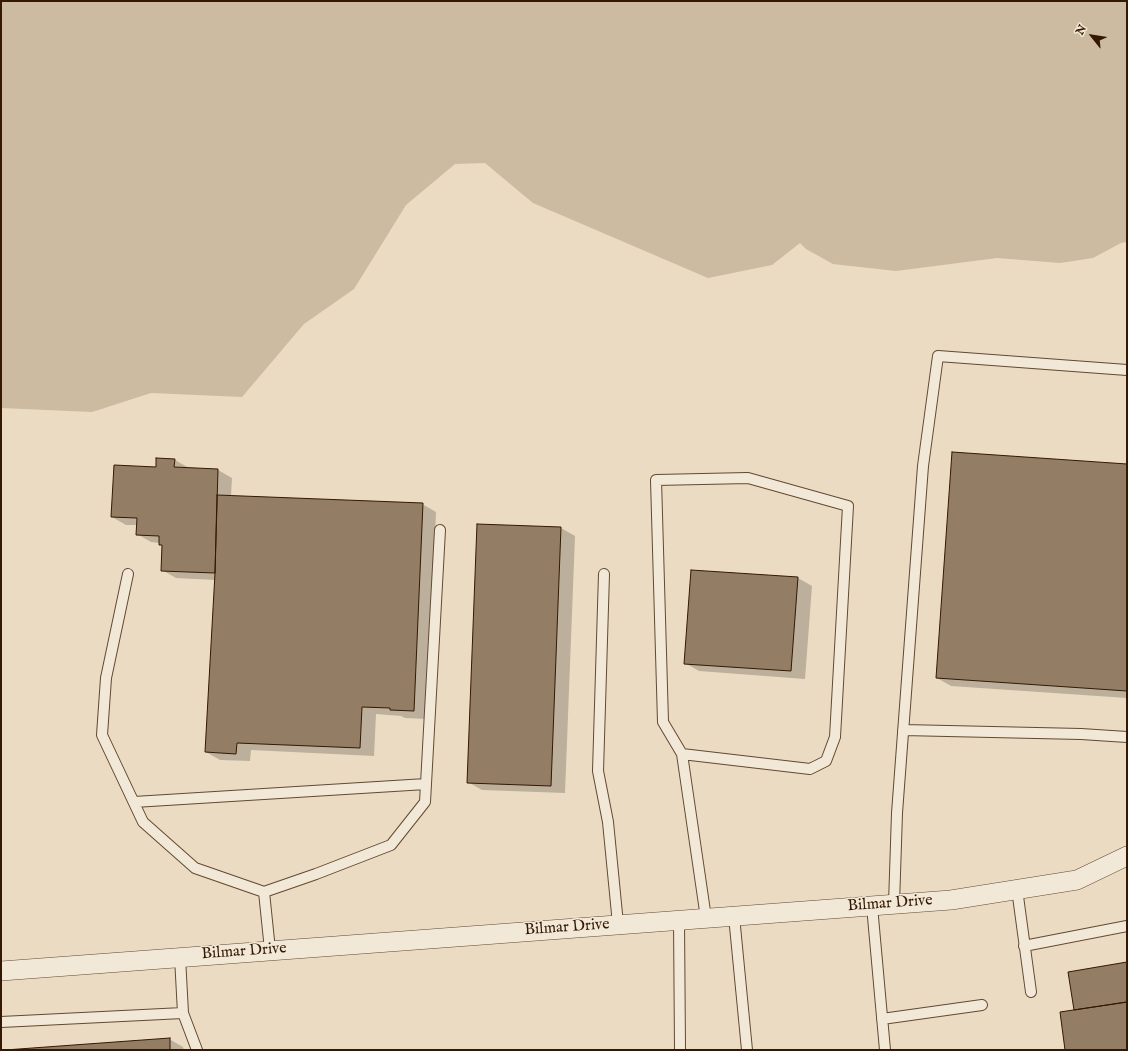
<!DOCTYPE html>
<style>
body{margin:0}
#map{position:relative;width:1128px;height:1051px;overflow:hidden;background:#ebdbc2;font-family:"IM FELL English",serif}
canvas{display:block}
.frame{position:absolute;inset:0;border:2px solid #341801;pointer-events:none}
.north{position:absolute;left:1072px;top:16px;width:40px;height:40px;-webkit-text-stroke:3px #f2e8d7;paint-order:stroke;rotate:300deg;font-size:11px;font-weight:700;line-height:16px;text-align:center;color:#341801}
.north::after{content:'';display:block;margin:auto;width:14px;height:18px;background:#341801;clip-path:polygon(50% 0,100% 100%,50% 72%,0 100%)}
</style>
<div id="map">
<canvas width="1128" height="1051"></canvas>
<div class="frame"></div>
<div class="north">N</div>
</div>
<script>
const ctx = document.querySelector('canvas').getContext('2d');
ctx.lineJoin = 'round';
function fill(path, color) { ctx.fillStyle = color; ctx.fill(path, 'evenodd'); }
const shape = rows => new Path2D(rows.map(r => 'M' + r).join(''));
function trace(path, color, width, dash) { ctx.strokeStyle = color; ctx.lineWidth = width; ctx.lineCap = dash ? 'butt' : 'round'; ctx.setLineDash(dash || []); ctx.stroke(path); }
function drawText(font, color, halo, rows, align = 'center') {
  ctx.font = font + ' "IM FELL English",serif'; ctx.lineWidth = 3; ctx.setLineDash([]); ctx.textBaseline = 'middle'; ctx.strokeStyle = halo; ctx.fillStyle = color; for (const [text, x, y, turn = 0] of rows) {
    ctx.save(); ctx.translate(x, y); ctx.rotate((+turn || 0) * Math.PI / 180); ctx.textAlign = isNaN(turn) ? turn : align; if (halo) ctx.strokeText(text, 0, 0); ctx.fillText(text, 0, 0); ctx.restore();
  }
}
fill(shape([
 [1,1,1127,1,1127,242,1121,243,1093,258,1060,263,997,258,896,271,833,264,806,249,800,243,772,265,708,278,533,203,485,163,455,164,406,205,354,289,304,324,242,397,151,393,92,412,1,408]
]), '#ccbaa1');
fill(shape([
 [175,460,189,468,189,469,218,470,232,478,231,496,422,504,436,512,427,719,405,718,401,716,376,714,374,756,251,750,250,761,220,760,206,752,215,580,176,578,162,570,163,546,160,544,160,543,151,542,137,534,138,525,126,525,112,517,157,468],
 [1127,465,1127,698,951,686,937,678],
 [478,525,561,528,575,536,565,793,482,790,468,782],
 [798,578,812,586,805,679,699,671,685,663],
 [169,1039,183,1047,184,1050,18,1050]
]), '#0003');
const building = shape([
 [952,452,1127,464,1127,691,936,678,952,452],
 [156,458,175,459,174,467,218,469,215,573,161,571,162,545,159,545,159,536,136,535,137,518,111,517,114,465,156,467,156,458],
 [217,495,423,503,414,711,390,710,390,708,362,707,360,748,237,743,236,754,205,752,215,573,217,495],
 [477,524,561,527,551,786,467,783,477,524],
 [691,570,798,577,791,671,684,664,691,570],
 [1127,962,1127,1002,1074,1010,1068,972,1127,962],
 [1127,1002,1127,1050,1065,1050,1060,1012,1127,1002],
 [170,1038,170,1050,5,1050,170,1038]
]);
fill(building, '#937d65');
trace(building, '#341801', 1);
const service = shape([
 [128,574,106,678,102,735,143,822,195,868,264,892,270,950],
 [604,574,598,771,608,822,618,924],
 [903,730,1081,734,1127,737],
 [682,754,810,769,826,761,835,737,848,506,748,478,656,480,663,722,682,754,706,918],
 [134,802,426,784],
 [1017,889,1031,992],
 [264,892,316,874,391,845,425,802,440,530],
 [894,904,897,813,923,466,938,356,1127,370],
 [872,906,885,1050],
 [734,916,747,1050],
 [679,920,680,1050],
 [1024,946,1127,926],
 [180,957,183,1013,197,1050],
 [882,1019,982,1005],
 [1,1022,183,1013]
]);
const minor = shape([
 [1,971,951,900,1077,880,1127,856]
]);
trace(service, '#624931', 12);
trace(minor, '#624931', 20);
trace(service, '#f2e8d7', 10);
trace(minor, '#f2e8d7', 19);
drawText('16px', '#341801', '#f2e8d7', [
 ["Bilmar Drive",890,904,-4],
 ["Bilmar Drive",567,928,-4],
 ["Bilmar Drive",244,952,-4]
]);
</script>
